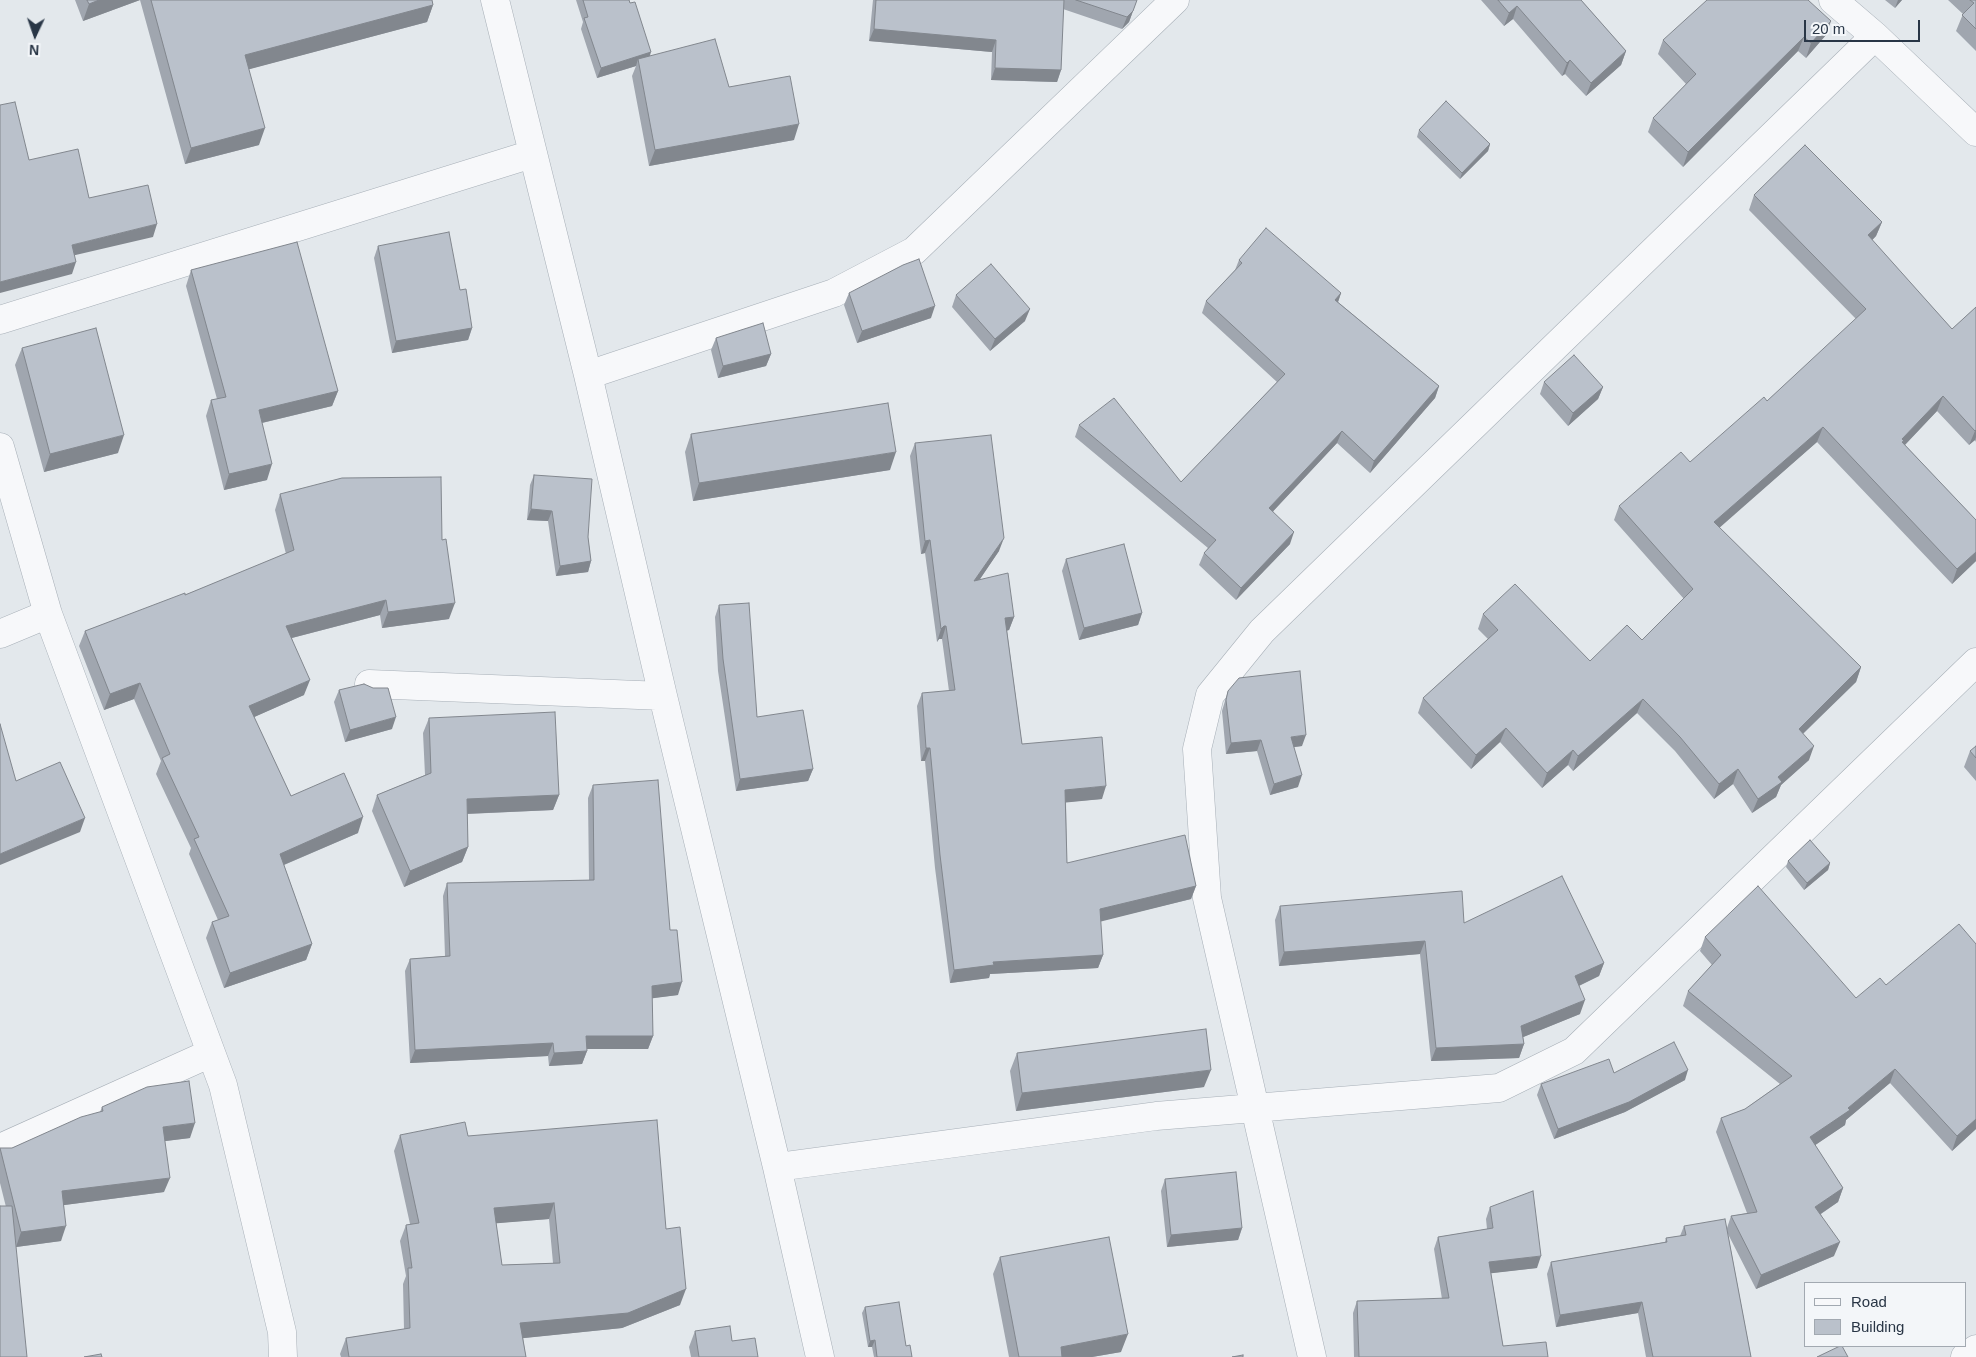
<!DOCTYPE html>
<style>
body{margin:0}
#map{position:relative;width:1976px;height:1357px;overflow:hidden;background:#e3e8ec;font-family:Helvetica,sans-serif}
canvas{display:block}
.legend{position:absolute;left:1804px;top:1282px;width:162px;height:65px;box-sizing:border-box;background:#f3f6f9;border:1px solid #a2a9b1;margin:0;padding:6px 9px;list-style:none;font-size:15px;color:#293646}
.legend li{display:flex;align-items:center;gap:10px;height:25px}
.legend b{width:25px;border:1px solid #a2a9b1}
.north{position:absolute;left:10px;top:10px;width:50px;height:50px;-webkit-text-stroke:4px #f3f6f9;paint-order:stroke;rotate:183deg;font-size:14px;font-weight:700;line-height:20px;text-align:center;color:#293646}
.north::after{content:'';display:block;margin:auto;width:18px;height:22px;background:#293646;clip-path:polygon(50% 0,100% 100%,50% 72%,0 100%)}
.scale{position:absolute;left:1804px;top:20px;width:116px;height:22px;box-sizing:border-box;border:2px solid #293646;border-top:0;padding-left:6px;font-size:15px;line-height:18px;white-space:nowrap;color:#293646;-webkit-text-stroke:4px #f3f6f9;paint-order:stroke}
</style>
<div id="map">
<canvas width="1976" height="1357"></canvas>
<ul class="legend">
<li><b style="height:6px;background:#f7f8fa"></b>Road</li>
<li><b style="height:14px;background:#bac1cb"></b>Building</li>
</ul>
<div class="north">N</div>
<div class="scale">20 m</div>
</div>
<script>
const ctx = document.querySelector('canvas').getContext('2d');
ctx.lineJoin = 'round';
const shape = rows => new Path2D(rows.map(r => 'M' + r).join(''));
function trace(path, color, width, dash) { ctx.strokeStyle = color; ctx.lineWidth = width; ctx.lineCap = dash ? 'butt' : 'round'; ctx.setLineDash(dash || []); ctx.stroke(path); }
function fill(path, color) { ctx.fillStyle = color; ctx.fill(path, 'evenodd'); }
const minor = shape([
 [495,0,588,375,663,696,777,1167,820,1357],
 [1833,0,1875,36,1976,132],
 [0,320,532,154],
 [588,375,834,293,914,251,1175,0],
 [0,447,48,614,223,1085,282,1332,283,1357],
 [0,634,48,614],
 [369,684,663,696],
 [0,1148,211,1053],
 [777,1167,1156,1116,1499,1088,1574,1051,1976,662],
 [1312,1357,1207,898,1197,749,1210,695,1262,631,1875,36],
 [1965,1357,1976,1349]
]);
trace(minor, '#a7afb7', 29);
trace(minor, '#f7f8fa', 28);
fill(shape([
 [75,0,140,0,83,21],
 [140,0,432,0,433,5,427,22,249,69,259,145,185,164],
 [576,0,629,0,650,56,729,87,794,140,649,166,632,76,636,66,597,78,581,29,583,22],
 [873,0,1137,0,1129,22,1122,29,1063,9,1061,70,1057,82,991,80,992,52,869,41],
 [1481,0,1581,0,1626,51,1621,65,1586,96,1565,74,1562,76,1513,19,1504,26],
 [1885,0,1902,0,1895,8],
 [1948,0,1976,0,1976,51,1956,31,1963,14],
 [1826,35,1806,58,1798,51,1683,167,1648,132,1653,118,1686,84,1658,54,1663,40],
 [1419,130,1490,144,1488,151,1460,179,1417,137],
 [1754,195,1882,222,1876,236,1872,240,1952,329,1976,307,1976,442,1975,440,1969,445,1937,411,1905,445,1976,520,1976,561,1952,584,1817,442,1719,527,1861,667,1856,682,1803,734,1809,760,1781,785,1776,797,1752,813,1733,784,1714,799,1675,751,1637,713,1573,771,1568,765,1542,788,1500,742,1471,769,1418,713,1423,698,1488,639,1478,629,1483,614,1590,661,1642,640,1684,599,1614,520,1619,506,1690,462,1767,401,1856,319,1749,210],
 [378,246,472,328,468,340,392,353,374,258],
 [1239,260,1341,293,1338,302,1439,386,1435,398,1370,473,1337,443,1273,511,1290,544,1236,600,1199,565,1204,553,1208,548,1075,437,1079,425,1181,482,1277,382,1202,313,1206,301,1235,270],
 [191,270,338,391,332,406,262,423,267,480,224,490,206,416,211,400,217,399,186,286],
 [849,293,931,318,857,343,844,305],
 [956,295,1025,321,990,351,952,307],
 [716,338,771,354,766,366,718,378,711,350],
 [22,348,118,453,44,472,15,365],
 [1544,382,1603,387,1598,399,1568,426,1540,394],
 [691,434,890,470,693,501,685,452],
 [915,443,999,551,979,580,1014,617,1009,630,1007,631,1022,744,1102,799,1066,802,1067,863,1196,886,1191,899,1100,921,1103,955,1098,968,990,974,989,978,950,983,935,868,925,761,921,761,917,706,922,693,949,691,942,639,939,639,937,642,925,553,921,554,910,456],
 [534,475,588,537,591,561,588,572,556,576,548,521,527,520,530,485],
 [280,494,442,540,449,619,382,628,380,615,292,638,304,695,254,717,291,796,358,833,284,865,312,944,306,960,224,988,206,938,212,922,218,920,189,854,191,848,156,774,161,761,134,699,104,710,79,646,85,631,185,595,286,554,275,510],
 [1066,559,1142,613,1138,625,1079,640,1062,571],
 [719,605,757,717,813,769,808,781,736,791,718,671,715,617],
 [339,690,392,729,345,742,334,702],
 [1228,691,1302,746,1294,747,1298,787,1270,795,1257,751,1226,754,1222,711],
 [429,718,559,795,553,810,467,814,468,847,462,862,404,887,372,811,377,795,425,775,423,733],
 [1976,746,1976,781,1964,767,1970,751],
 [593,785,670,930,678,995,652,998,653,1036,648,1049,587,1049,587,1051,582,1064,549,1066,548,1056,410,1063,405,971,410,959,445,956,443,896,447,883,589,880,588,798],
 [1788,861,1830,863,1828,870,1804,890,1786,867],
 [1280,906,1464,923,1604,963,1599,976,1579,986,1580,1014,1523,1037,1524,1044,1519,1058,1431,1061,1420,954,1279,966,1275,920],
 [1705,937,1856,998,1976,944,1976,1129,1952,1151,1890,1083,1846,1120,1845,1125,1815,1145,1843,1188,1838,1202,1821,1214,1834,1256,1756,1289,1728,1234,1751,1357,1646,1357,1638,1313,1556,1327,1547,1274,1551,1262,1665,1242,1666,1238,1680,1236,1684,1226,1727,1228,1731,1216,1747,1213,1716,1132,1721,1118,1745,1109,1780,1084,1683,1006,1688,991,1712,965,1700,951],
 [1017,1053,1204,1087,1016,1111,1010,1071],
 [1614,1073,1685,1080,1625,1112,1554,1139,1537,1095,1541,1084],
 [102,1107,190,1138,165,1141,164,1192,64,1205,61,1241,16,1247,0,1183,0,1148,12,1148,100,1112],
 [400,1135,468,1136,666,1229,680,1305,622,1328,523,1338,526,1357,341,1357,340,1354,346,1338,404,1329,403,1284,406,1276,400,1241,406,1225,410,1224,394,1151],
 [549,1219,553,1263,502,1265,496,1223],
 [1165,1179,1242,1228,1238,1240,1167,1247,1161,1191],
 [1490,1207,1537,1268,1491,1273,1503,1346,1548,1357,1354,1357,1353,1313,1357,1301,1442,1299,1434,1249,1438,1237,1487,1229,1486,1219],
 [1000,1257,1121,1352,1092,1357,1009,1357,993,1274],
 [865,1307,906,1346,912,1357,874,1357,872,1347,868,1347,862,1313],
 [695,1331,732,1341,758,1357,691,1357,689,1347]
]), '#a0a6af');
fill(shape([
 [99,0,140,0,83,21,89,4],
 [1898,0,1902,0,1895,8],
 [433,5,427,22,239,72,245,55],
 [1517,6,1513,19,1504,26,1509,13],
 [1133,11,1129,22,1122,29,1127,17],
 [1831,21,1826,35,1806,58,1811,43],
 [874,29,996,40,992,52,869,41],
 [1804,37,1798,51,1683,167,1688,152],
 [1626,51,1621,65,1586,96,1591,83],
 [651,52,648,62,638,59,636,66,597,78,601,68],
 [1570,60,1565,74,1562,76,1567,63],
 [995,68,1061,70,1057,82,991,80],
 [799,124,794,140,649,166,655,150],
 [265,128,259,145,185,164,191,148],
 [1490,144,1488,151,1460,179,1462,173],
 [1882,222,1876,236,1863,250,1868,235],
 [157,224,153,237,67,257,72,245],
 [76,262,72,274,0,293,0,282],
 [1341,293,1337,305,1335,300],
 [935,306,931,318,857,343,862,331],
 [1030,309,1025,321,990,351,995,339],
 [472,328,468,340,392,353,396,341],
 [771,354,766,366,718,378,723,366],
 [1439,386,1435,398,1370,473,1374,461],
 [1603,387,1598,399,1568,426,1573,413],
 [338,391,332,406,253,425,259,410],
 [1943,396,1937,411,1900,450,1902,439],
 [1823,427,1817,442,1709,537,1714,522],
 [1976,430,1976,437,1975,440,1969,445,1975,431],
 [1342,431,1337,443,1265,520,1269,508],
 [124,435,118,453,44,472,50,454],
 [896,452,890,470,693,501,699,483],
 [272,464,267,480,224,490,229,474],
 [531,509,552,511,548,521,527,520],
 [1294,532,1290,544,1236,600,1241,588],
 [1004,538,999,551,970,594,974,581],
 [930,540,925,553,921,554,925,541],
 [1976,552,1976,561,1952,584,1957,569],
 [591,561,588,572,556,576,560,566],
 [386,600,380,615,280,641,286,626],
 [455,603,449,619,382,628,388,612],
 [1142,613,1138,625,1079,640,1084,628],
 [1014,617,1009,630,1000,631,1005,618],
 [944,626,946,626,942,639,939,639,937,642,941,629],
 [1861,667,1856,682,1793,743,1799,729],
 [310,680,304,695,243,722,249,706],
 [140,683,134,699,104,710,110,694],
 [1643,699,1637,713,1573,771,1578,756],
 [396,717,392,729,345,742,350,730],
 [1506,728,1500,742,1471,769,1476,755],
 [1306,735,1302,746,1287,748,1291,737],
 [1261,740,1257,751,1226,754,1231,743],
 [1814,746,1809,760,1781,785,1776,797,1752,813,1758,799,1778,777],
 [926,748,930,748,925,761,921,761],
 [1573,750,1568,765,1542,788,1547,773],
 [813,769,808,781,736,791,740,779],
 [1738,769,1733,784,1714,799,1719,784],
 [1302,775,1298,787,1270,795,1274,784],
 [1106,786,1102,799,1061,803,1065,790],
 [559,795,553,810,462,814,467,799],
 [363,817,358,833,274,869,280,854],
 [85,818,80,832,0,865,0,854],
 [468,847,462,862,404,887,410,871],
 [1830,863,1828,870,1804,890,1807,883],
 [1196,886,1191,899,1095,923,1100,909],
 [1425,941,1420,954,1279,966,1284,952],
 [312,944,306,960,224,988,230,973],
 [1103,955,1098,968,990,974,989,978,950,983,954,970,993,962],
 [1604,963,1599,976,1570,990,1575,976],
 [682,982,678,995,647,999,652,986],
 [1585,1000,1580,1014,1516,1040,1521,1026],
 [586,1036,653,1036,648,1049,582,1049],
 [553,1043,548,1056,410,1063,415,1050],
 [1524,1044,1519,1058,1431,1061,1436,1048],
 [587,1051,582,1064,549,1066,554,1053],
 [1895,1069,1890,1083,1846,1120,1845,1125,1805,1152,1810,1137,1848,1108],
 [1211,1070,1204,1087,1016,1111,1022,1093],
 [1688,1070,1685,1080,1625,1112,1554,1139,1558,1129],
 [1976,1119,1976,1129,1952,1151,1957,1136],
 [195,1123,190,1138,158,1142,163,1127],
 [170,1178,164,1192,57,1206,62,1191],
 [1843,1188,1838,1202,1810,1221,1815,1207],
 [554,1203,549,1219,488,1224,494,1208],
 [66,1226,61,1241,16,1247,21,1232],
 [1242,1228,1238,1240,1167,1247,1171,1235],
 [1840,1242,1834,1256,1756,1289,1761,1275],
 [1541,1256,1537,1268,1485,1274,1489,1262],
 [686,1289,680,1305,622,1328,515,1339,520,1323],
 [1642,1302,1638,1313,1556,1327,1560,1315],
 [1128,1334,1121,1352,1092,1357,1057,1357,1061,1347],
 [875,1340,872,1347,868,1347,870,1341]
]), '#82878e');
const building = shape([
 [87,0,99,0,89,4,87,0],
 [151,0,432,0,433,5,245,55,265,128,191,148,151,0],
 [583,0,629,0,630,3,635,2,651,52,601,68,584,18,588,17,583,0],
 [876,0,1064,0,1061,70,995,68,996,40,874,29,876,0],
 [1076,0,1137,0,1133,11,1127,17,1076,0],
 [1498,0,1581,0,1626,51,1591,83,1570,60,1567,63,1517,6,1509,13,1498,0],
 [1707,0,1808,0,1831,21,1811,43,1804,37,1688,152,1653,118,1696,74,1663,40,1707,0],
 [1970,0,1976,0,1976,29,1962,15,1974,3,1970,0],
 [715,39,729,87,790,76,799,124,655,150,638,59,715,39],
 [1446,101,1490,144,1462,173,1419,130,1446,101],
 [15,102,29,160,78,149,89,198,148,185,157,224,72,245,76,262,0,282,0,105,15,102],
 [1805,145,1882,222,1868,235,1952,329,1976,307,1976,430,1975,431,1943,396,1902,439,1904,441,1902,442,1976,520,1976,552,1957,569,1823,427,1714,522,1861,667,1799,729,1814,746,1778,777,1782,782,1758,799,1738,769,1719,784,1680,737,1643,699,1578,756,1573,750,1547,773,1506,728,1476,755,1423,698,1498,630,1483,614,1515,584,1590,661,1627,625,1642,640,1693,589,1619,506,1681,452,1690,462,1764,397,1767,401,1866,309,1754,195,1805,145],
 [1266,228,1341,293,1335,300,1439,386,1374,461,1342,431,1269,508,1294,532,1241,588,1204,553,1216,540,1079,425,1114,398,1181,482,1285,374,1206,301,1242,263,1239,260,1266,228],
 [449,232,460,290,466,289,472,328,396,341,378,246,449,232],
 [297,242,338,391,259,410,272,464,229,474,211,400,226,397,191,270,297,242],
 [919,259,935,306,862,331,849,293,903,265,919,259],
 [991,264,1030,309,995,339,956,295,991,264],
 [763,323,771,354,723,366,716,338,763,323],
 [96,328,124,435,50,454,22,348,96,328],
 [1574,355,1603,387,1573,413,1544,382,1574,355],
 [888,403,896,452,699,483,691,434,888,403],
 [991,435,1004,538,974,581,1008,573,1014,617,1005,618,1022,744,1102,737,1106,786,1065,790,1067,863,1185,835,1196,886,1100,909,1103,955,993,962,994,965,954,970,940,855,930,748,926,748,922,693,955,690,946,626,944,626,941,629,930,540,925,541,915,443,991,435],
 [534,475,592,479,588,537,591,561,560,566,552,511,531,509,534,475],
 [441,477,442,540,446,539,455,603,388,612,386,600,286,626,310,680,249,706,291,796,344,773,363,817,280,854,312,944,230,973,212,922,229,916,194,839,199,837,162,758,170,754,140,683,110,694,85,631,185,593,185,595,294,550,280,494,342,478,441,477],
 [1124,544,1142,613,1084,628,1066,559,1124,544],
 [749,603,757,717,803,710,813,769,740,779,723,659,719,605,749,603],
 [1300,671,1306,735,1291,737,1302,775,1274,784,1261,740,1231,743,1226,700,1228,691,1239,678,1300,671],
 [364,684,373,688,388,688,396,717,350,730,339,690,364,684],
 [555,712,559,795,467,799,468,847,410,871,377,795,431,773,429,718,555,712],
 [0,724,16,781,60,762,85,818,0,854,0,724],
 [1976,746,1976,758,1970,751,1976,746],
 [658,780,670,930,677,930,682,982,652,986,653,1036,586,1036,587,1051,554,1053,553,1043,415,1050,410,959,450,956,447,883,594,880,593,785,658,780],
 [1810,840,1830,863,1807,883,1788,861,1810,840],
 [1562,876,1604,963,1575,976,1585,1000,1521,1026,1524,1044,1436,1048,1425,941,1284,952,1280,906,1462,891,1464,923,1562,876],
 [1758,886,1856,998,1880,978,1886,985,1959,924,1976,944,1976,1119,1957,1136,1895,1069,1848,1108,1850,1110,1810,1137,1843,1188,1815,1207,1840,1242,1761,1275,1731,1216,1757,1212,1721,1118,1745,1109,1792,1076,1688,991,1721,955,1705,937,1758,886],
 [1206,1029,1211,1070,1022,1093,1017,1053,1206,1029],
 [1674,1042,1688,1070,1629,1102,1558,1129,1541,1084,1609,1059,1614,1073,1674,1042],
 [189,1081,195,1123,163,1127,170,1178,62,1191,66,1226,21,1232,0,1148,12,1148,81,1117,103,1111,102,1107,147,1087,189,1081],
 [657,1120,666,1229,680,1227,686,1289,628,1313,520,1323,526,1357,349,1357,346,1338,410,1328,408,1268,412,1268,406,1225,419,1223,400,1135,465,1122,468,1136,657,1120],
 [554,1203,560,1263,502,1265,494,1208,554,1203],
 [1236,1172,1242,1228,1171,1235,1165,1179,1236,1172],
 [1533,1191,1541,1256,1489,1262,1503,1346,1546,1342,1548,1357,1359,1357,1357,1301,1449,1298,1438,1237,1493,1228,1490,1207,1533,1191],
 [0,1206,12,1206,27,1357,0,1357,0,1206],
 [1725,1219,1751,1357,1653,1357,1642,1302,1560,1315,1551,1262,1667,1242,1666,1238,1686,1235,1684,1226,1725,1219],
 [1109,1237,1128,1334,1061,1347,1062,1357,1019,1357,1000,1257,1109,1237],
 [899,1302,906,1346,910,1345,912,1357,877,1357,875,1340,870,1341,865,1307,899,1302],
 [730,1326,732,1341,755,1338,758,1357,699,1357,695,1331,730,1326],
 [1840,1346,1842,1346,1848,1357,1817,1357,1840,1346],
 [101,1354,102,1357,84,1357,101,1354],
 [1243,1355,1243,1357,1232,1357,1243,1355]
]);
fill(building, '#bac1cb');
trace(building, '#82878e', 1);
</script>
